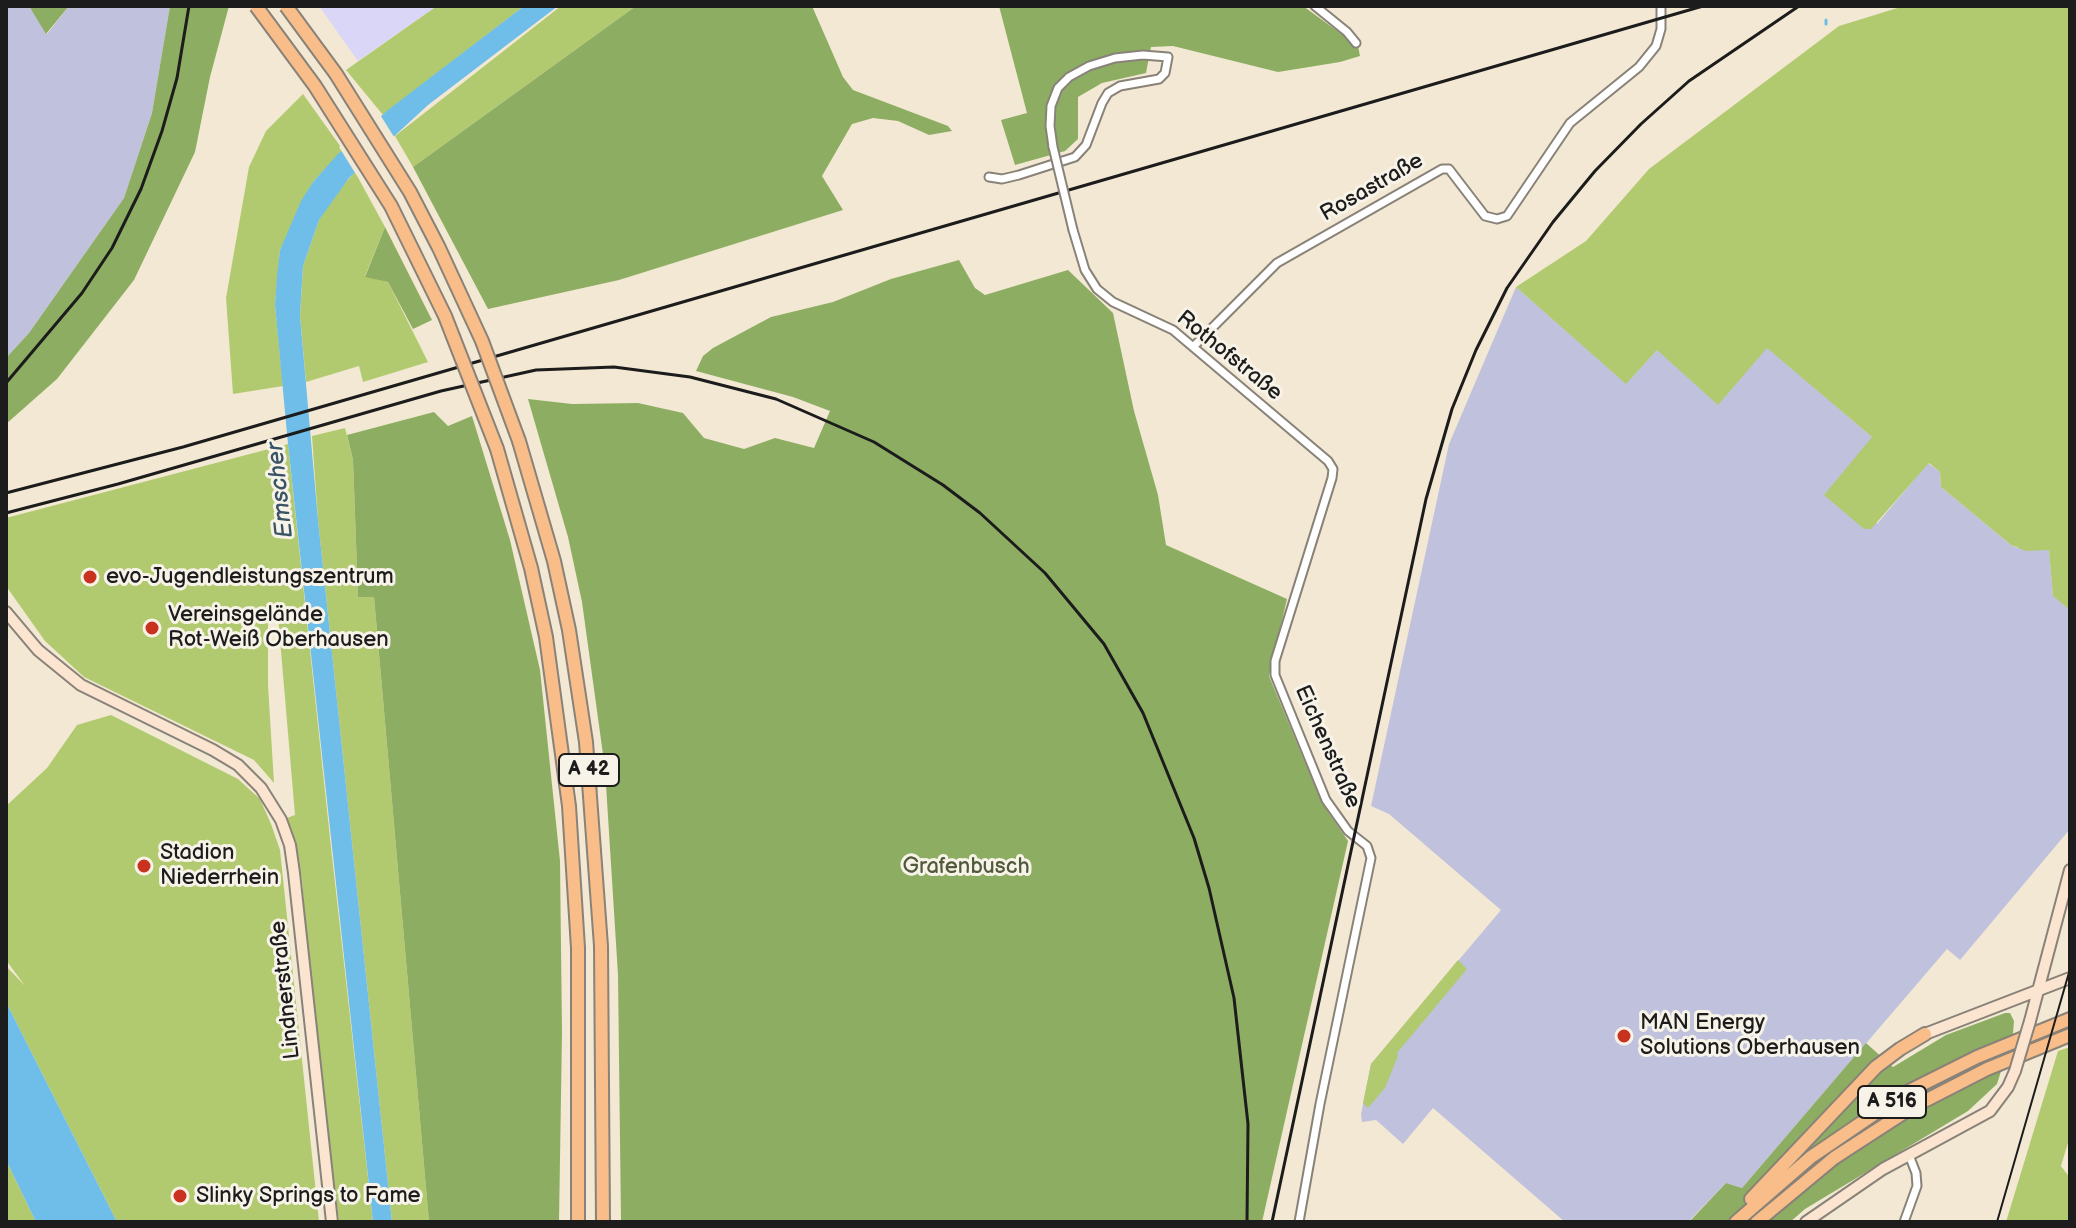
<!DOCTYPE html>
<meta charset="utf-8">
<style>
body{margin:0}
#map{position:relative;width:2076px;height:1228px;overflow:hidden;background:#f3e8d3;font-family:"Balsamiq Sans",sans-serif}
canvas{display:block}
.frame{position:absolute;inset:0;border:8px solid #1c1c1c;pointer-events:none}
</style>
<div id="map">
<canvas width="2076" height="1228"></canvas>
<div class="frame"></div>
</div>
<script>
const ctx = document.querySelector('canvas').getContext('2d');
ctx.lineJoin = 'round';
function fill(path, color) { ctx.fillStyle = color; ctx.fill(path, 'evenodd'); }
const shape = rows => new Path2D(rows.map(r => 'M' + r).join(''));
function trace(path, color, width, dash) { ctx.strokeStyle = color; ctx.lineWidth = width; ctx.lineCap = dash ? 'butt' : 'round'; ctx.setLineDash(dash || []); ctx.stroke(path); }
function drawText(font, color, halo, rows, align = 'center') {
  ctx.font = font + ' "Balsamiq Sans",sans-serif'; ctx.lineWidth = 6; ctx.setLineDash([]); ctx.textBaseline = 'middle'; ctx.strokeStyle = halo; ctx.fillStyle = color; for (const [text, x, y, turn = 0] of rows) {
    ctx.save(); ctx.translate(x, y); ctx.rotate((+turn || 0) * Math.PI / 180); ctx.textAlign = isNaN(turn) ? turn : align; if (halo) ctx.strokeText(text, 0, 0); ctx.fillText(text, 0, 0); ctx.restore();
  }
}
fill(shape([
 [319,6,437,6,358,61]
]), '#dad6f7');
fill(shape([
 [6,6,29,6,47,34,69,6,170,6,152,113,124,198,29,333,6,358],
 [1516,287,1626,383,1657,350,1767,347,1872,437,1877,524,1928,463,1940,472,1941,487,2011,545,2017,548,2049,549,2053,595,2070,610,2070,829,1960,960,1947,949,1742,1188,1726,1183,1688,1222,1565,1222,1433,1108,1403,1144,1376,1120,1362,1122,1361,1114,1371,1064,1501,910,1389,814,1371,806,1449,444]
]), '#c0c2dd');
fill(shape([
 [437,6,524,6,383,115,346,70],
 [561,6,636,6,413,167,395,136],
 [1904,6,2070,6,2070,610,2053,596,2049,550,2026,551,2011,545,1941,487,1940,472,1929,463,1871,529,1864,529,1824,495,1872,437,1767,348,1718,405,1657,350,1626,384,1516,287,1586,241,1649,169,1839,26],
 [303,94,343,150,313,182,280,250,275,305,283,386,233,394,226,298,249,167,266,131],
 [355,172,385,227,365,276,388,282,428,362,363,382,359,366,306,382,300,316,303,266,319,220,337,192],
 [345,428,353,460,358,596,374,597,429,1222,392,1222,318,520,312,436],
 [288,444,330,838,373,1222,339,1222,312,998,302,880,287,818,295,815,278,616,268,617,268,685,274,783,254,760,84,677,45,641,6,586,6,518],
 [111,715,238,779,260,799,271,824,280,850,319,1222,117,1222,6,1002,6,966,25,986,6,960,6,806,47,768,77,725],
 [1458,960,1467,969,1397,1053,1398,1056,1385,1088,1368,1108,1363,1103,1371,1064],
 [2070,1047,2070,1136,2061,1166,2070,1178,2070,1222,2006,1222,2058,1051],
 [6,1160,36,1222,6,1222]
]), '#b2ca6f');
fill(shape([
 [29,6,69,6,46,34],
 [170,6,229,6,210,77,195,152,134,280,57,379,6,424,6,358,29,333,124,198,152,113],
 [636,6,812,6,843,77,853,90,948,126,952,131,929,135,898,121,873,118,852,124,822,176,843,210,619,280,488,309,413,167],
 [999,6,1303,6,1358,46,1360,56,1340,62,1278,72,1173,46,1151,47,1146,73,1102,83,1078,97,1078,139,1065,151,1015,165,1001,120,1027,113],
 [385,227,432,320,413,329,388,282,365,277],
 [959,260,975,288,985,295,1068,270,1113,313,1134,411,1158,495,1166,545,1287,599,1269,676,1322,803,1348,841,1262,1222,621,1222,618,975,605,769,582,602,568,537,528,399,572,404,638,403,683,413,704,438,744,449,775,438,814,448,830,411,793,397,696,371,703,356,713,348,771,317,833,302,891,279],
 [434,412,448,426,472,416,510,540,540,670,560,861,562,1032,559,1222,429,1222,374,597,358,597,353,460,347,435],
 [2005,1013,2010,1013,2014,1021,2013,1033,1997,1084,1968,1111,1805,1209,1790,1222,1689,1222,1726,1183,1742,1188,1866,1043,1893,1067,1946,1035]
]), '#8dae62');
fill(shape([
 [524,6,558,6,428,105,349,178,319,220,303,266,300,316,318,520,392,1222,373,1222,288,444,275,305,277,276,280,250,301,201,313,182,337,155,388,110],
 [6,1002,117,1222,36,1222,6,1160]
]), '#6fbde9');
fill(shape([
 [379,113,396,140,357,176,339,147]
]), '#f3e8d3');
trace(shape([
 [1826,20,1826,24]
]), '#6fbde9', 3);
const street = shape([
 [1315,6,1347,32,1356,43],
 [989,177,1002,179,1019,175,1075,157,1086,145,1102,103,1108,93,1120,86,1159,79,1165,73,1168,57,1143,55,1115,58,1089,66,1069,77,1058,88,1051,106,1050,126,1053,147],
 [1073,230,1085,270,1097,289,1113,302,1173,330,1328,461,1333,469,1332,478,1275,661,1275,675,1326,800,1348,831,1367,846,1371,858,1320,1104,1299,1222],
 [1193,347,1277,263,1442,169,1449,169,1485,216,1497,219,1507,216,1570,123,1639,67,1656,46,1661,29,1661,6],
 [1904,1222,1917,1186,1916,1173,1909,1155]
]);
const secondary = shape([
 [6,612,38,650,81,685,213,750,238,765,261,788,281,820,290,845,294,873,332,1222],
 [2030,1021,2070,870],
 [1925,1034,2070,978],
 [1806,1222,1883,1169,1990,1111,2008,1087,2015,1071]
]);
const highway = shape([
 [519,441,554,561,569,630,586,742,601,946,603,1222],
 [497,449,531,568,546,637,569,806,578,948,578,1222],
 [1751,1199,1876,1067,1900,1049,1925,1034],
 [1736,1222,1811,1157,1905,1093,1977,1057,2070,1019],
 [1757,1222,1834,1158,1911,1108,1987,1069,2070,1035]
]);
trace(street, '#888278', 11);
trace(secondary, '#888278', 14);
trace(highway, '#888278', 16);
trace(street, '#fff', 7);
trace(secondary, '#fce5d0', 10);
trace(highway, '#f8bd89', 12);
trace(shape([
 [1997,1222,2070,969]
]), '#1c1c1c', 2);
trace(shape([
 [6,383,82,293,112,248,141,189,162,131,177,78,189,6],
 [6,493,183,447,1703,6],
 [6,513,118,484,441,391,536,370,614,367,690,377,776,399,874,442,943,485,980,513,1045,573,1104,644,1143,713,1194,838,1209,888,1234,998,1248,1124,1247,1222],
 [1272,1222,1426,499,1452,409,1476,350,1507,288,1553,222,1595,171,1641,124,1689,81,1799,6]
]), '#1c1c1c', 3);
const streetBridge = shape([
 [1053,147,1073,230]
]);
const secondaryBridge = shape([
 [2015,1071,2030,1021]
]);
const highwayBridge = shape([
 [256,6,315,86,391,206,445,316,497,449],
 [286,6,336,74,410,192,439,248,482,341,519,441]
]);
trace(streetBridge, '#888278', 11, []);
trace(secondaryBridge, '#888278', 14, []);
trace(highwayBridge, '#888278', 16, []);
trace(streetBridge, '#fff', 7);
trace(secondaryBridge, '#fce5d0', 10);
trace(highwayBridge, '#f8bd89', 12);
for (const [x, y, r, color] of [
 [90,577,8,"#c8321e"],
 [152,628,8,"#c8321e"],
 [144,866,8,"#c8321e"],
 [1624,1036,8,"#c8321e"],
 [180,1196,8,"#c8321e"]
]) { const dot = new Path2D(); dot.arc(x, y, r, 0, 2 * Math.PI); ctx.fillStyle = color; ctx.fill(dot); trace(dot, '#f7f3e8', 3); }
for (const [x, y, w] of [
 [589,770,60],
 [1892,1102,68]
]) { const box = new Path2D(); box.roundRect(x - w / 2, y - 16, w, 32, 6); ctx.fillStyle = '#f7f3e8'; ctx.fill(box); trace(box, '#1c1c1c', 2); }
drawText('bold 20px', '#1c1c1c', null, [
 ["A 42",589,770],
 ["A 516",1892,1102]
]);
drawText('22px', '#1c1c1c', '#f7f3e8', [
 ["Rosastraße",1372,188,-30],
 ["Rothofstraße",1229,356,39],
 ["Eichenstraße",1327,747,66],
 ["Lindnerstraße",286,990,-96]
]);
drawText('22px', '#1c1c1c', '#f7f3e8', [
 ["evo-Jugendleistungszentrum",106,577],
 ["Vereinsgelände",168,615],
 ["Rot-Weiß Oberhausen",168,640],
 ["Stadion",160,853],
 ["Niederrhein",160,878],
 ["MAN Energy",1640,1023],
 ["Solutions Oberhausen",1640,1048],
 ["Slinky Springs to Fame",196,1196]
], 'left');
drawText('22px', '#505939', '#f7f3e8', [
 ["Grafenbusch",966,867]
]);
drawText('italic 24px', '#395464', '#f7f3e8', [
 ["Emscher",281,490,-96]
]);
</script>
